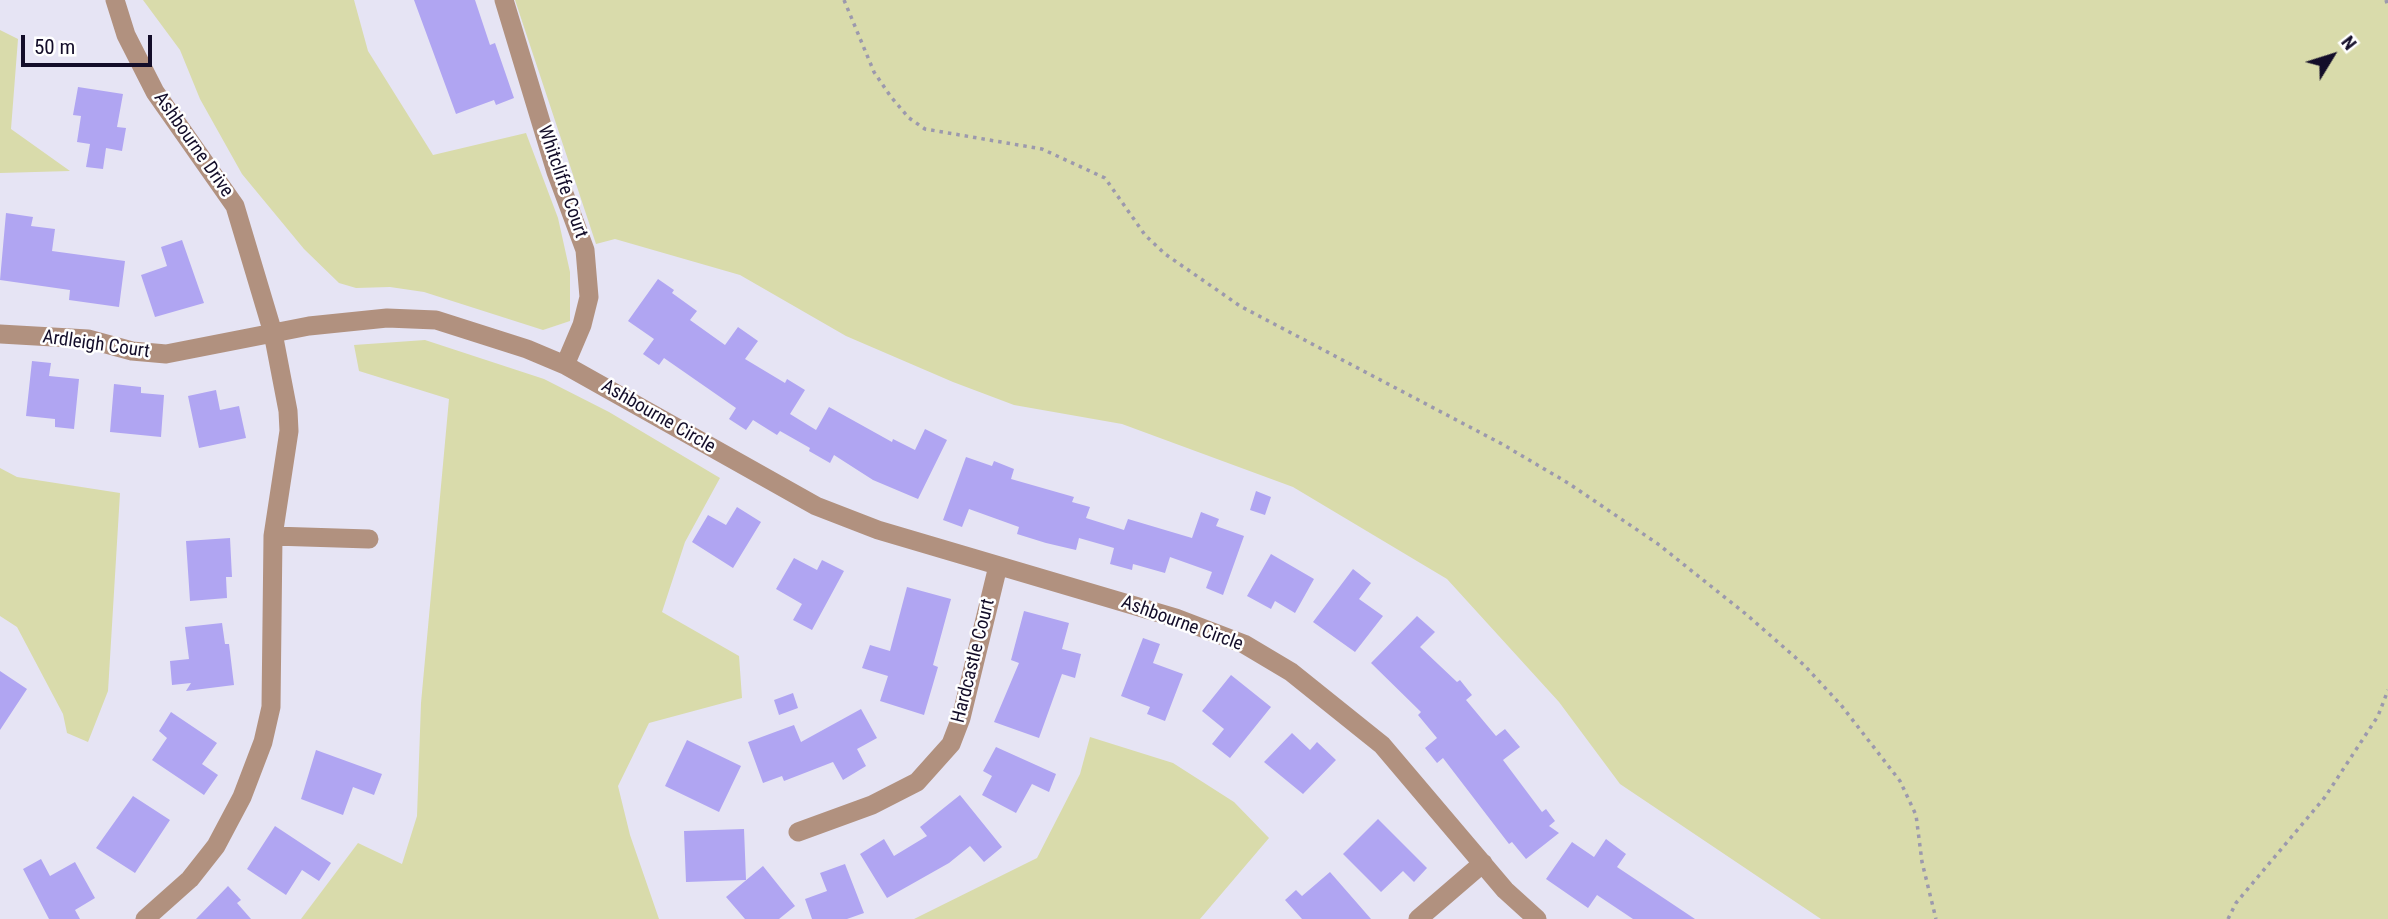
<!DOCTYPE html>
<style>
body{margin:0}
#map{position:relative;width:2388px;height:919px;overflow:hidden;background:#e6e4f4;font-family:"Roboto Condensed",sans-serif}
canvas{display:block}
.north{position:absolute;left:2297px;top:21px;width:70px;height:70px;-webkit-text-stroke:5px #fff;paint-order:stroke;rotate:52deg;font-size:19px;font-weight:700;line-height:28px;text-align:center;color:#130d29}
.north::after{content:'';display:block;margin:auto;width:24px;height:32px;background:#130d29;clip-path:polygon(50% 0,100% 100%,50% 72%,0 100%)}
.scale{position:absolute;left:21px;top:35px;width:131px;height:32px;box-sizing:border-box;border:4px solid #130d29;border-top:0;padding-left:9px;font-size:21px;line-height:24px;white-space:nowrap;color:#130d29;-webkit-text-stroke:5px #fff;paint-order:stroke}
</style>
<div id="map">
<canvas width="2388" height="919"></canvas>
<div class="north">N</div>
<div class="scale">50 m</div>
</div>
<script>
const ctx = document.querySelector('canvas').getContext('2d');
ctx.lineJoin = 'round';
function fill(path, color) { ctx.fillStyle = color; ctx.fill(path, 'evenodd'); }
const shape = rows => new Path2D(rows.map(r => 'M' + r).join(''));
function trace(path, color, width, dash) { ctx.strokeStyle = color; ctx.lineWidth = width; ctx.lineCap = dash ? 'butt' : 'round'; ctx.setLineDash(dash || []); ctx.stroke(path); }
function drawText(font, color, halo, rows, align = 'center') {
  ctx.font = font + ' "Roboto Condensed",sans-serif'; ctx.lineWidth = 5; ctx.setLineDash([]); ctx.textBaseline = 'middle'; ctx.strokeStyle = halo; ctx.fillStyle = color; for (const [text, x, y, turn = 0] of rows) {
    ctx.save(); ctx.translate(x, y); ctx.rotate((+turn || 0) * Math.PI / 180); ctx.textAlign = isNaN(turn) ? turn : align; if (halo) ctx.strokeText(text, 0, 0); ctx.fillText(text, 0, 0); ctx.restore();
  }
}
fill(shape([
 [143,0,354,0,368,51,433,155,526,133,558,218,570,272,570,321,543,330,424,292,390,287,356,288,339,283,304,249,242,174,200,99,180,50],
 [515,0,2388,0,2388,919,1821,919,1620,784,1559,702,1447,579,1293,487,1122,424,1014,405,953,382,846,336,740,275,615,239,596,244],
 [0,30,18,39,11,129,70,171,0,173],
 [425,340,544,379,609,412,720,478,685,542,662,612,739,656,742,698,649,723,618,786,630,835,659,919,301,919,358,843,402,864,417,816,421,703,449,399,359,371,354,345],
 [0,468,17,477,120,493,108,691,88,742,67,733,63,714,17,627,0,616],
 [1090,737,1173,763,1234,802,1269,838,1200,919,914,919,1037,858,1080,774]
]), '#d9dbab');
fill(shape([
 [414,0,475,0,490,45,495,43,514,98,496,105,494,100,456,114],
 [78,87,123,94,117,127,126,128,122,151,106,148,103,169,86,167,90,144,77,142,81,116,73,115],
 [6,213,33,217,31,226,55,229,52,251,125,261,119,307,69,300,70,290,0,280],
 [182,240,204,303,155,317,141,275,167,266,161,247],
 [658,279,674,290,672,293,697,311,690,320,725,345,738,327,758,341,745,359,785,383,787,379,805,390,790,414,816,430,829,407,892,442,893,439,915,450,925,429,947,440,918,499,873,480,834,455,830,463,809,451,810,448,780,431,777,435,753,420,746,430,729,419,736,408,664,358,659,365,643,354,654,339,628,321],
 [32,361,51,363,49,376,79,379,74,429,55,427,55,419,26,416],
 [114,384,141,387,141,393,164,395,161,437,110,432],
 [216,390,220,410,239,406,246,438,199,448,188,396],
 [966,457,992,466,994,461,1014,469,1011,479,1074,497,1072,502,1090,507,1086,518,1124,530,1128,519,1192,538,1201,512,1219,519,1216,526,1244,536,1223,595,1206,588,1212,572,1170,557,1165,573,1133,564,1132,570,1110,564,1114,548,1079,538,1076,550,1046,543,1017,534,1019,527,969,509,962,527,943,520],
 [1256,491,1271,497,1265,515,1250,510],
 [737,507,761,522,733,568,692,542,708,515,726,525],
 [230,538,232,577,226,577,227,598,190,601,186,541],
 [1271,554,1314,579,1295,613,1275,601,1271,609,1247,596],
 [794,558,817,570,822,560,844,571,812,630,793,620,802,604,776,589],
 [1353,569,1371,583,1359,599,1383,616,1355,652,1313,622],
 [907,587,951,599,933,665,938,667,924,715,880,701,888,676,862,668,870,645,890,651],
 [1024,611,1069,623,1062,649,1081,654,1075,678,1062,674,1039,738,994,722,1019,663,1011,660],
 [1417,616,1435,632,1420,647,1457,682,1460,680,1472,695,1466,700,1496,736,1505,729,1520,747,1503,760,1542,812,1546,809,1555,821,1549,826,1559,833,1526,859,1512,842,1509,844,1443,758,1437,763,1425,748,1437,738,1418,715,1421,712,1371,663],
 [222,623,225,644,229,644,234,685,186,691,191,683,172,685,170,661,189,659,185,627],
 [1143,638,1160,644,1153,663,1183,674,1165,721,1147,714,1150,707,1121,696],
 [0,671,27,689,0,730],
 [1231,675,1271,707,1230,758,1212,744,1224,729,1202,711],
 [793,693,798,708,779,715,774,700],
 [861,709,877,738,857,749,866,766,843,780,833,762,784,781,782,776,763,783,748,742,794,725,801,742],
 [171,712,217,743,202,764,218,775,204,795,152,760,167,738,159,731],
 [1292,733,1310,750,1317,742,1336,760,1303,794,1264,762],
 [687,740,741,766,719,812,665,786],
 [996,747,1056,774,1049,792,1032,784,1016,813,982,795,992,776,983,771],
 [316,750,382,774,374,795,353,787,343,815,301,799],
 [960,795,1002,847,984,862,970,846,949,863,887,898,860,854,884,839,894,856,927,836,920,827],
 [133,796,170,820,135,873,96,848],
 [1378,819,1427,868,1414,882,1403,871,1381,892,1343,854],
 [275,826,331,863,319,881,302,870,286,895,247,869],
 [744,829,746,880,686,882,684,831],
 [1606,839,1626,854,1617,867,1695,919,1633,919,1597,895,1588,908,1546,879,1572,842,1594,857],
 [41,859,50,876,75,862,95,898,75,910,80,919,49,919,23,869],
 [845,864,864,913,847,919,812,919,805,899,827,891,820,873],
 [763,866,795,906,779,919,745,919,726,897],
 [1330,872,1371,919,1302,919,1285,900,1296,890,1302,896],
 [228,886,241,900,237,903,251,919,196,919]
]), '#b0a5f2');
trace(shape([
 [844,0,874,72,891,97,909,118,925,129,1042,149,1105,178,1145,235,1165,254,1194,274,1240,306,1502,444,1568,483,1658,544,1747,615,1804,665,1841,705,1900,781,1916,815,1922,862,1936,919],
 [2386,0,2388,7],
 [2228,919,2236,903,2325,797,2378,716,2388,690]
]), '#9c99ad', 3.5, [3.5, 5]);
trace(shape([
 [115,0,126,35,155,92,235,206,273,333,288,411,289,431,273,536,271,707,263,742,242,797,216,846,190,879,145,919],
 [504,0,556,172,585,250,589,297,582,325,565,365],
 [0,334,88,339,132,351,166,354,309,326,387,318,436,320,527,349,565,365,816,506,878,530,1176,618,1244,644,1291,672,1382,745,1505,890,1537,919],
 [273,536,369,539],
 [798,832,872,805,917,782,951,744,961,718,998,566],
 [1418,919,1483,863]
]), '#b1917f', 19);
drawText('19px', '#130d29', '#fff', [
 ["Ashbourne Drive",193,145,55],
 ["Whitcliffe Court",562,182,71],
 ["Ardleigh Court",96,345,8],
 ["Ashbourne Circle",658,417,30],
 ["Ashbourne Circle",1182,624,20],
 ["Hardcastle Court",974,661,-76]
]);
</script>
